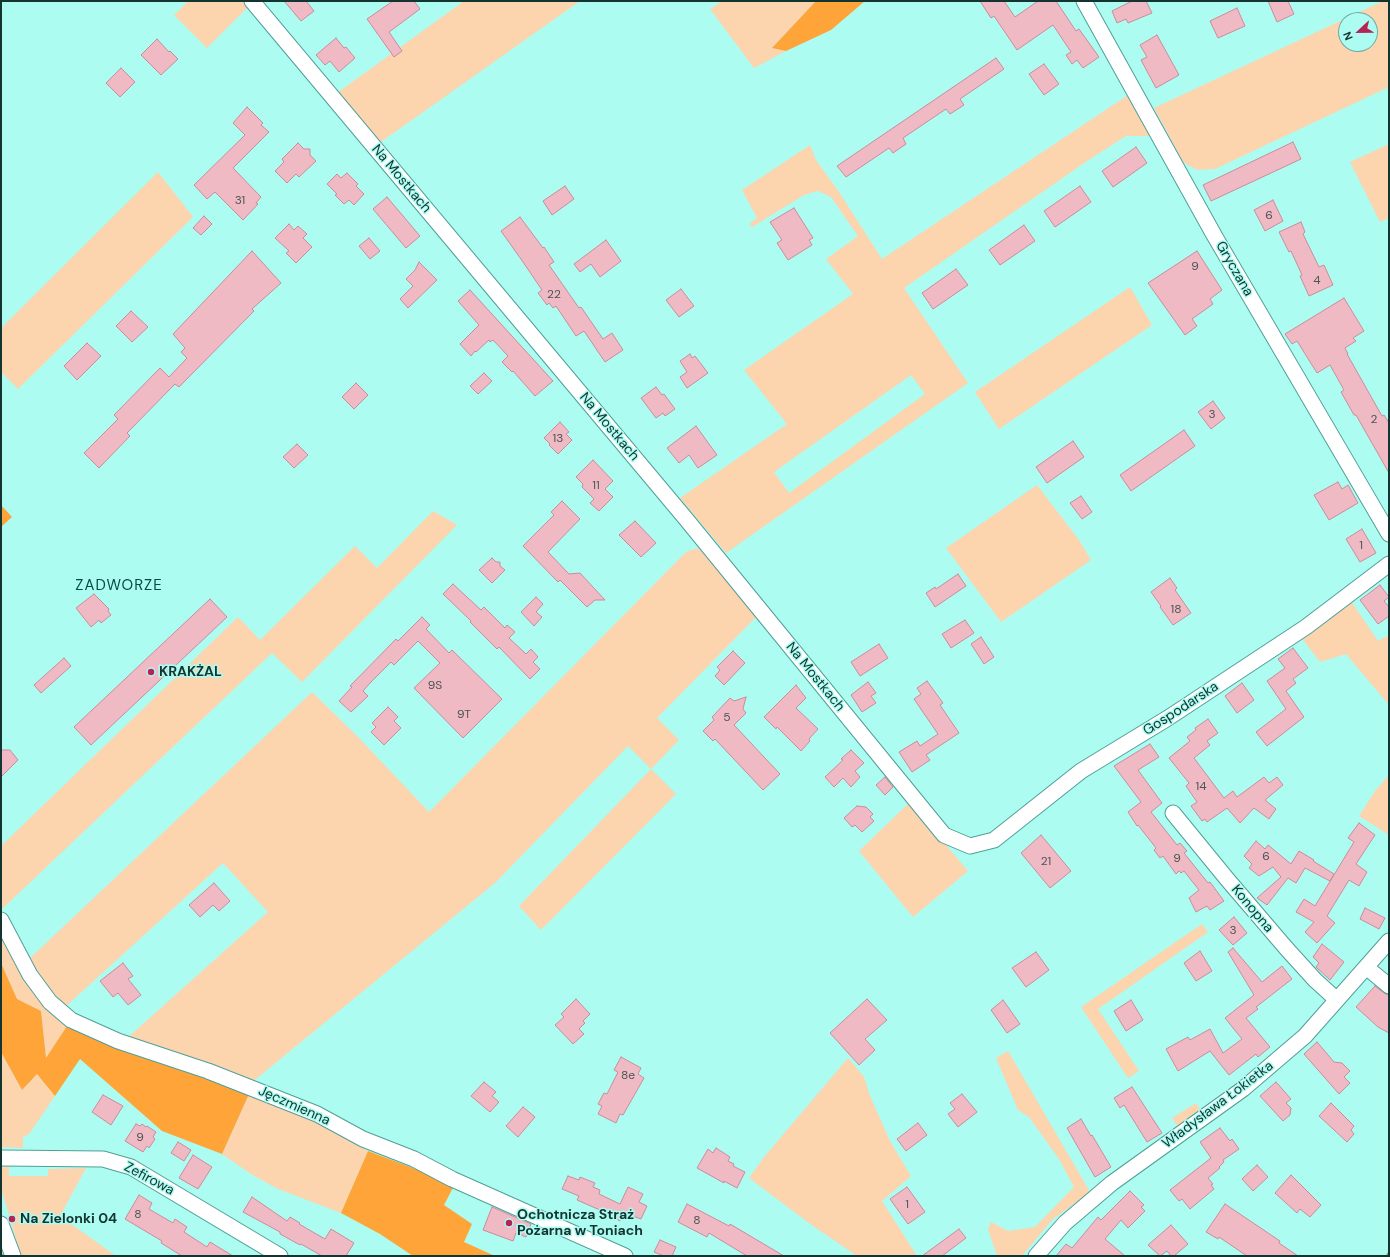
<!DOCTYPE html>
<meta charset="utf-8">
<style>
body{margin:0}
#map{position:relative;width:1390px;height:1257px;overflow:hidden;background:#adfcf2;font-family:"DM Sans",sans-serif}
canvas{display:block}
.frame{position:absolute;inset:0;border:2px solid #133430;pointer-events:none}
.north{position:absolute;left:1338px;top:12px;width:40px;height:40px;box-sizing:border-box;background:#adfcf2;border:1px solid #6faca4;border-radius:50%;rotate:248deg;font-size:11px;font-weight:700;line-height:16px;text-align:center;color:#133430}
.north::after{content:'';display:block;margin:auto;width:14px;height:18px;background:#b32457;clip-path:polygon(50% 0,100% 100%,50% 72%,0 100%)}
</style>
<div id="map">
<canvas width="1390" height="1257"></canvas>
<div class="frame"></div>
<div class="north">N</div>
</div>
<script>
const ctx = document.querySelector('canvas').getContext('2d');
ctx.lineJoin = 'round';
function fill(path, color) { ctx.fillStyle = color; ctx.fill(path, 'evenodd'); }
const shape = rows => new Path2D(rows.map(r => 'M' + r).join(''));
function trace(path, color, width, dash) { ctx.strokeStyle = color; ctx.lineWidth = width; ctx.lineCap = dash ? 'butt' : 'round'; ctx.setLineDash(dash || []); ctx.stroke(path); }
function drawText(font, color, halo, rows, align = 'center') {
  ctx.font = font + ' "DM Sans",sans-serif'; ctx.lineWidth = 3; ctx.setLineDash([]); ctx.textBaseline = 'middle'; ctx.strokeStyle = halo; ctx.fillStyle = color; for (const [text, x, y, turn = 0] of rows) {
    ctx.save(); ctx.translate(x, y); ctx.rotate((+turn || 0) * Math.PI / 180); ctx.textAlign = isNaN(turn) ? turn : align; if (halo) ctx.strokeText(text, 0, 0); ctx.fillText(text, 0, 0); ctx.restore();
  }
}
fill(shape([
 [188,1,247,1,250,5,207,48,174,15],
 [464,1,580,1,378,144,337,93],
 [722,1,816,1,772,48,786,51,754,68,710,9],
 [1383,1,1389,1,1389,87,1215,169,1197,170,1183,162,1154,108],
 [1346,20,1370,20,1370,44,1346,44],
 [1131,93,1150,136,1126,136,1087,161,904,288,968,383,726,553,680,498,787,424,744,370,853,294,826,259,858,236,831,197,818,191,804,195,752,227,749,224,757,218,742,190,810,145,816,160,839,192,882,259],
 [911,375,925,394,789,493,774,472],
 [1389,144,1389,218,1380,222,1350,162],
 [158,172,193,217,18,389,1,372,1,328],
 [1130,287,1152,325,999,429,975,392],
 [1037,485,1079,540,1091,560,1001,622,946,548],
 [433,511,457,525,302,682,272,653,1,910,1,846,238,617,260,640,355,546,377,568],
 [698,548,760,613,657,718,679,740,651,769,676,794,541,930,519,906,651,769,628,746,495,883,251,1083,125,1040,268,912,223,863,64,1008,53,999,28,960,312,692,359,738,429,812,686,552],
 [1349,598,1378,641,1387,636,1389,639,1389,705,1346,654,1320,662,1300,636],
 [1389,775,1389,835,1359,816,1375,791],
 [910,802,968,871,913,917,859,851],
 [1202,924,1208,932,1098,1009,1139,1071,1128,1078,1081,1007],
 [1,925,69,1023,46,1059,41,1011,17,999,1,963],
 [1008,1051,1090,1192,1052,1220,1022,1256,997,1256,988,1229,991,1222,1008,1231,1035,1227,1074,1187,1059,1159,1029,1117,1018,1110,996,1058],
 [1,1052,22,1090,37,1074,55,1096,29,1134,23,1137,23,1148,1,1147],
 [848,1058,864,1077,870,1096,890,1141,911,1176,882,1201,917,1256,857,1256,813,1226,749,1178,764,1157],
 [249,1094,310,1118,368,1151,341,1213,278,1189,251,1174,222,1154],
 [1196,1103,1200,1109,1177,1126,1172,1118],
 [9,1165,9,1176,48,1176,48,1169,86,1168,60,1216,116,1256,21,1256,1,1188,1,1168]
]), '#fcd4ae');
fill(shape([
 [816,1,865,1,831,30,786,51,772,48],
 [1,505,12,517,1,527],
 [1,963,17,999,41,1011,46,1058,69,1023,117,1047,249,1094,222,1154,162,1131,80,1059,55,1096,37,1074,22,1090,1,1052],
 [368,1151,455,1184,444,1205,472,1224,464,1242,495,1256,413,1256,380,1234,341,1213]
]), '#fea439');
trace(shape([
 [1,1255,1,1256],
 [1388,1256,1389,1254]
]), '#8db539', 4);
const building = shape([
 [284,1,306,1,314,11,301,21,284,1],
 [393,1,414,1,420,9,389,32,402,51,394,57,367,19,393,1],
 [980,1,1004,1,1015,17,1038,1,1056,1,1076,31,1079,29,1099,57,1083,68,1077,60,1072,64,1066,55,1071,52,1053,25,1017,50,994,16,991,18,980,1],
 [1132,1,1146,1,1152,13,1128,23,1126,19,1117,23,1112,11,1132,1],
 [1268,1,1288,1,1294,14,1277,22,1268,1],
 [1237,8,1245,26,1218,38,1210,21,1237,8],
 [1157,35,1179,75,1156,88,1141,60,1147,57,1140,45,1157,35],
 [336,38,344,48,346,47,355,58,339,72,330,61,325,65,316,55,336,38],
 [157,39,169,52,170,51,178,59,161,75,141,55,157,39],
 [996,58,1004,69,960,99,964,105,950,114,946,109,903,138,906,144,893,153,889,148,846,177,837,166,996,58],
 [1044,64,1059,84,1044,95,1029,74,1044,64],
 [121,68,135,82,120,97,106,83,121,68],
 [247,107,263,123,261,125,269,132,233,168,261,197,256,203,258,204,243,220,215,192,207,199,194,185,245,135,233,123,247,107],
 [1293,142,1301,159,1211,201,1203,185,1293,142],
 [298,143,304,149,310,149,310,155,316,161,299,177,296,174,287,183,275,171,284,162,282,159,298,143],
 [1136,147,1147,163,1113,187,1102,171,1136,147],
 [347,173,358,184,356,186,364,194,354,205,349,200,344,204,335,195,337,194,327,184,337,174,341,178,347,173],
 [565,186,574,199,552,215,543,201,565,186],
 [1080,186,1091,202,1055,227,1044,211,1080,186],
 [387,197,420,236,406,248,373,209,387,197],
 [1273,200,1283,221,1265,231,1254,210,1273,200],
 [794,208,813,238,809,240,812,245,788,260,777,243,782,240,770,222,794,208],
 [204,216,212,224,201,235,193,228,204,216],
 [520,217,543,248,544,247,554,262,549,265,579,308,581,307,603,339,612,333,623,350,605,362,584,331,576,336,556,306,553,308,549,303,547,305,538,293,542,290,523,262,501,231,520,217],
 [1301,222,1305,232,1303,234,1319,267,1324,265,1333,285,1309,296,1300,276,1302,275,1291,251,1289,252,1279,232,1301,222],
 [289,224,294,230,298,226,307,234,303,238,312,247,296,263,286,253,289,251,275,238,289,224],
 [1024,225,1035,241,1000,265,989,250,1024,225],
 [369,238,380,251,370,259,359,246,369,238],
 [606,240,621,261,600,277,591,264,580,272,574,264,606,240],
 [252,251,281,283,252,309,254,311,179,387,175,384,127,433,130,436,99,468,84,453,118,419,114,415,160,368,169,377,187,358,181,352,185,348,173,334,252,251],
 [1197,251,1222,290,1210,299,1213,304,1192,319,1197,326,1185,335,1148,283,1197,251],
 [419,262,437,280,408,308,400,299,413,286,406,279,415,270,419,262],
 [956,269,968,285,933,309,922,293,956,269],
 [681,289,694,306,679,317,666,300,681,289],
 [470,290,553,381,535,396,513,371,512,372,502,362,508,356,493,340,490,342,489,340,476,352,475,351,471,356,460,344,479,325,458,301,470,290],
 [1344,298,1364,331,1353,338,1356,341,1345,348,1348,354,1347,354,1382,416,1384,415,1389,423,1389,473,1356,415,1354,415,1341,392,1344,390,1330,365,1317,373,1297,341,1292,344,1285,334,1344,298],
 [131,311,148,327,132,342,116,326,131,311],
 [87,343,101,356,77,380,64,366,87,343],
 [690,354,692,358,695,356,708,373,687,388,680,377,687,372,680,361,690,354],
 [484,373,492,381,478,394,470,386,484,373],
 [356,383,368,395,354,409,342,397,356,383],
 [656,387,662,395,664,394,675,409,665,416,663,413,656,418,641,398,656,387],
 [1213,401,1225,418,1211,429,1198,412,1213,401],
 [560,422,569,432,566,434,572,440,558,454,549,445,550,444,544,438,560,422],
 [696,426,717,455,698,468,689,455,679,463,667,448,696,426],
 [1184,430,1195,446,1131,491,1120,475,1184,430],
 [1073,441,1084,457,1047,483,1036,467,1073,441],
 [297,444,308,455,294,468,283,457,297,444],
 [593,460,613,481,605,489,613,497,599,511,590,503,594,499,582,487,583,484,576,477,593,460],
 [1338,482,1342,489,1348,485,1358,503,1329,520,1314,495,1338,482],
 [1081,496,1092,512,1082,519,1070,503,1081,496],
 [562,501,580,519,548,552,569,574,580,573,605,600,595,600,587,607,560,580,558,582,523,546,554,515,551,512,562,501],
 [635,521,656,543,641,557,619,535,635,521],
 [1362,529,1376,553,1360,562,1346,539,1362,529],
 [492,558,496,562,500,562,500,566,505,570,492,583,479,570,492,558],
 [958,574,966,586,935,607,926,593,935,587,936,589,958,574],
 [1170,578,1177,588,1175,590,1191,613,1173,625,1160,607,1161,606,1151,592,1170,578],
 [453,584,481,610,484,607,505,628,507,625,515,632,509,638,526,654,531,649,538,657,533,662,540,669,530,679,499,647,497,649,470,622,471,621,443,594,453,584],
 [1380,585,1389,597,1384,601,1389,607,1389,616,1378,624,1360,600,1380,585],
 [94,594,109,609,108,611,111,615,101,623,99,620,91,627,76,608,94,594],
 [536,597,543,604,536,612,542,617,534,626,521,612,536,597],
 [210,599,227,617,91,745,74,727,210,599],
 [422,617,430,625,426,629,449,653,452,650,502,699,463,738,414,688,440,663,418,641,394,665,391,662,371,682,363,691,368,696,351,712,339,701,352,687,350,686,396,639,398,641,422,617],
 [965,620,974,633,951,648,942,634,965,620],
 [981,637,994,657,984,664,971,644,981,637],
 [879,644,888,658,860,676,851,662,879,644],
 [1293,648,1308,668,1293,679,1296,683,1286,691,1304,717,1267,746,1256,732,1286,709,1267,681,1285,668,1278,659,1293,648],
 [733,651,745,663,724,685,715,676,720,670,717,667,733,651],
 [64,658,71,666,41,693,34,685,64,658],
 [927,681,943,703,940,705,959,733,926,755,930,760,912,772,899,752,917,741,920,746,938,734,914,699,921,694,917,688,927,681],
 [868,682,876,693,871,696,876,703,862,712,851,695,868,682],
 [1242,683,1254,700,1237,713,1225,696,1242,683],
 [796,685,806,698,796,708,818,729,809,739,810,741,801,751,777,727,776,729,764,717,796,685],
 [746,697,743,709,746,713,734,725,780,774,763,790,715,739,713,741,703,731,714,720,712,717,730,698,734,701,746,697],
 [388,707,398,717,394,721,401,728,384,745,371,732,376,727,372,723,388,707],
 [1208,719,1218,733,1207,741,1210,745,1194,758,1224,798,1233,791,1237,797,1264,777,1269,783,1277,777,1283,785,1265,800,1276,809,1269,819,1254,808,1240,823,1227,808,1207,822,1205,819,1202,821,1191,806,1197,802,1186,786,1189,783,1169,758,1190,741,1187,737,1196,730,1195,728,1208,719],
 [1150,744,1159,757,1138,770,1162,803,1151,812,1177,845,1180,843,1187,851,1184,853,1208,883,1210,882,1224,901,1210,910,1207,906,1196,912,1189,898,1199,890,1184,871,1181,873,1179,871,1176,874,1163,856,1160,858,1154,850,1156,848,1138,825,1137,826,1128,812,1141,802,1114,766,1150,744],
 [1,750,10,750,18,760,1,777,1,750],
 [851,750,864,763,855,771,860,777,851,787,843,778,834,787,825,777,843,760,841,759,851,750],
 [885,777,893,787,885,795,876,785,885,777],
 [857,806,866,807,873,814,870,817,874,821,862,832,855,825,852,827,844,818,857,806],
 [1359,823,1375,835,1356,864,1367,872,1359,886,1349,880,1327,916,1335,923,1317,943,1305,932,1314,922,1296,912,1304,899,1315,906,1354,842,1348,838,1359,823],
 [1041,835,1071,871,1050,888,1021,853,1041,835],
 [1256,841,1265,849,1268,845,1291,864,1299,851,1314,860,1313,861,1334,874,1330,881,1305,868,1296,883,1288,878,1267,905,1257,898,1281,877,1273,867,1259,876,1249,868,1252,864,1244,856,1256,841],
 [214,883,230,901,219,911,213,905,200,917,189,905,214,883],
 [1365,908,1385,918,1379,929,1360,919,1365,908],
 [1234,917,1247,933,1233,945,1219,930,1234,917],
 [1322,944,1344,962,1330,980,1316,967,1319,963,1313,957,1322,944],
 [1233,948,1262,982,1282,966,1292,979,1256,1007,1258,1009,1246,1018,1270,1047,1258,1057,1256,1054,1229,1075,1210,1051,1178,1071,1166,1049,1188,1037,1190,1040,1210,1029,1223,1053,1242,1039,1225,1018,1254,995,1228,952,1233,948],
 [1200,951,1212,971,1196,981,1184,963,1200,951],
 [1036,952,1049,970,1026,987,1012,968,1036,952],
 [123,963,133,976,128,979,141,995,128,1005,118,993,113,997,100,981,123,963],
 [1375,986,1384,993,1389,995,1389,1033,1378,1027,1356,1007,1375,986],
 [576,999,590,1014,583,1021,585,1023,579,1029,584,1034,573,1044,555,1025,564,1017,561,1014,576,999],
 [867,999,887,1020,865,1039,875,1050,859,1065,830,1033,867,999],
 [1003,1000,1020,1024,1007,1033,991,1010,1003,1000],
 [1131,1000,1143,1020,1126,1031,1114,1011,1131,1000],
 [1317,1042,1334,1062,1342,1063,1350,1071,1344,1077,1350,1083,1339,1094,1304,1054,1317,1042],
 [621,1057,641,1068,638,1074,644,1078,623,1115,620,1114,616,1123,598,1114,602,1106,598,1104,604,1093,607,1094,618,1072,614,1070,621,1057],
 [484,1082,496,1092,492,1096,499,1102,490,1112,471,1096,484,1082],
 [1276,1082,1291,1099,1286,1103,1291,1108,1290,1115,1283,1121,1260,1096,1276,1082],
 [1132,1087,1162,1133,1147,1142,1124,1105,1120,1108,1114,1098,1132,1087],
 [962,1094,977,1112,958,1127,948,1114,955,1109,950,1103,962,1094],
 [103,1095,123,1106,111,1125,92,1112,103,1095],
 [1331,1103,1354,1126,1351,1130,1354,1134,1347,1142,1319,1116,1331,1103],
 [523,1107,535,1117,518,1137,506,1126,523,1107],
 [1081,1119,1091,1136,1092,1135,1111,1167,1095,1177,1067,1128,1081,1119],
 [918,1123,927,1135,906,1151,897,1139,918,1123],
 [136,1124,140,1126,142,1124,146,1127,147,1126,156,1132,153,1137,155,1139,149,1148,147,1146,143,1152,125,1141,136,1124],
 [1220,1128,1230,1141,1232,1139,1239,1149,1223,1160,1224,1162,1219,1167,1220,1168,1208,1178,1213,1184,1211,1185,1214,1189,1190,1209,1182,1199,1179,1201,1170,1190,1211,1158,1200,1142,1220,1128],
 [178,1142,191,1150,184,1161,171,1153,178,1142],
 [716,1148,730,1157,728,1161,734,1164,733,1166,745,1172,737,1188,724,1181,724,1183,697,1168,708,1149,713,1153,716,1148],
 [193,1155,212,1167,198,1189,179,1178,193,1155],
 [1257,1165,1268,1177,1253,1191,1242,1179,1257,1165],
 [1291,1175,1321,1205,1310,1217,1300,1209,1297,1213,1275,1193,1291,1175],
 [568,1176,579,1180,580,1177,595,1183,593,1187,600,1190,599,1194,620,1204,628,1187,643,1194,639,1202,647,1206,641,1219,624,1213,620,1221,608,1215,609,1214,577,1200,579,1196,562,1189,568,1176],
 [907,1187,925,1212,908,1224,890,1199,907,1187],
 [1130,1191,1144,1205,1141,1207,1145,1211,1128,1228,1121,1220,1105,1239,1125,1256,1056,1256,1066,1244,1072,1248,1098,1217,1101,1220,1130,1191],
 [139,1195,152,1203,149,1209,173,1223,175,1219,187,1227,184,1232,207,1247,210,1242,233,1256,182,1256,161,1243,162,1241,125,1219,139,1195],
 [252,1197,287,1221,290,1217,300,1223,299,1224,325,1239,331,1229,354,1243,346,1256,322,1256,301,1244,300,1245,280,1234,280,1232,243,1212,252,1197],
 [687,1204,729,1226,730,1224,784,1256,747,1256,709,1233,707,1237,678,1222,687,1204],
 [1225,1204,1280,1241,1279,1243,1298,1256,1247,1256,1219,1237,1218,1239,1206,1232,1225,1204],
 [492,1207,531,1224,526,1237,516,1233,513,1241,483,1230,492,1207],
 [1171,1225,1188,1244,1174,1256,1171,1256,1167,1251,1160,1256,1148,1245,1171,1225],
 [959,1229,966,1238,942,1256,922,1256,959,1229],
 [660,1240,676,1247,672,1256,664,1256,654,1252,660,1240]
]);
fill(building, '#f0bac5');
trace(building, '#cb8b98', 1);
const minor = shape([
 [252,1,686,519,944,835,970,846,994,840,1081,771,1168,718,1306,627,1389,564],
 [1084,1,1214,235,1389,534],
 [1173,813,1227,879,1286,948,1315,980,1337,1000],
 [1,920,30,975,50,1002,71,1020,118,1041,208,1071,317,1114,363,1139,414,1159,452,1179,625,1256],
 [1366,967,1389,986],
 [1,1158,103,1159,131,1167,280,1256],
 [1,1224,13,1256],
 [1036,1256,1065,1223,1112,1183,1243,1089,1305,1036,1389,941]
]);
trace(minor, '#509f96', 17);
trace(minor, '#fff', 15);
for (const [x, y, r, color] of [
 [151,672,4,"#b32457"],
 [12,1219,4,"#b32457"],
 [509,1223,4,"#b32457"]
]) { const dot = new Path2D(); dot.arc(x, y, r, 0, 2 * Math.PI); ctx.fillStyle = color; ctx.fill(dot); trace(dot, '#adfcf2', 1.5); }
drawText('12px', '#4a5655', null, [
 ["31",240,201],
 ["6",1269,216],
 ["9",1195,267],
 ["4",1317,281],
 ["22",554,295],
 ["3",1212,415],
 ["2",1374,420],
 ["13",558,439],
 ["11",596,486],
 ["1",1361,546],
 ["18",1176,610],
 ["9S",435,686],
 ["9T",464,715],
 ["5",727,718],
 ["14",1201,787],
 ["6",1266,857],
 ["9",1177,859],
 ["21",1046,862],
 ["3",1233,931],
 ["8e",628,1076],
 ["9",140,1138],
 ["1",907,1205],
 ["8",138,1215],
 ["8",697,1221]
]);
drawText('14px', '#133430', '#adfcf2', [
 ["Na Mostkach",401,179,50],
 ["Gryczana",1234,269,60],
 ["Na Mostkach",609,427,50],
 ["Na Mostkach",815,677,51],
 ["Gospodarska",1181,709,-33],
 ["Konopna",1252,909,50],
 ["Władysława Łokietka",1218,1105,-37],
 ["Jęczmienna",294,1106,24],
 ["Zefirowa",149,1179,28]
]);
drawText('bold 14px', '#133430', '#adfcf2', [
 ["KRAKŻAL",159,672],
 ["Ochotnicza Straż",517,1215],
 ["Pożarna w Toniach",517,1231],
 ["Na Zielonki 04",20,1219]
], 'left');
ctx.letterSpacing = '1px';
drawText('15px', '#064c46', '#adfcf2', [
 ["ZADWORZE",119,586]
]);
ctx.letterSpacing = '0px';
</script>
